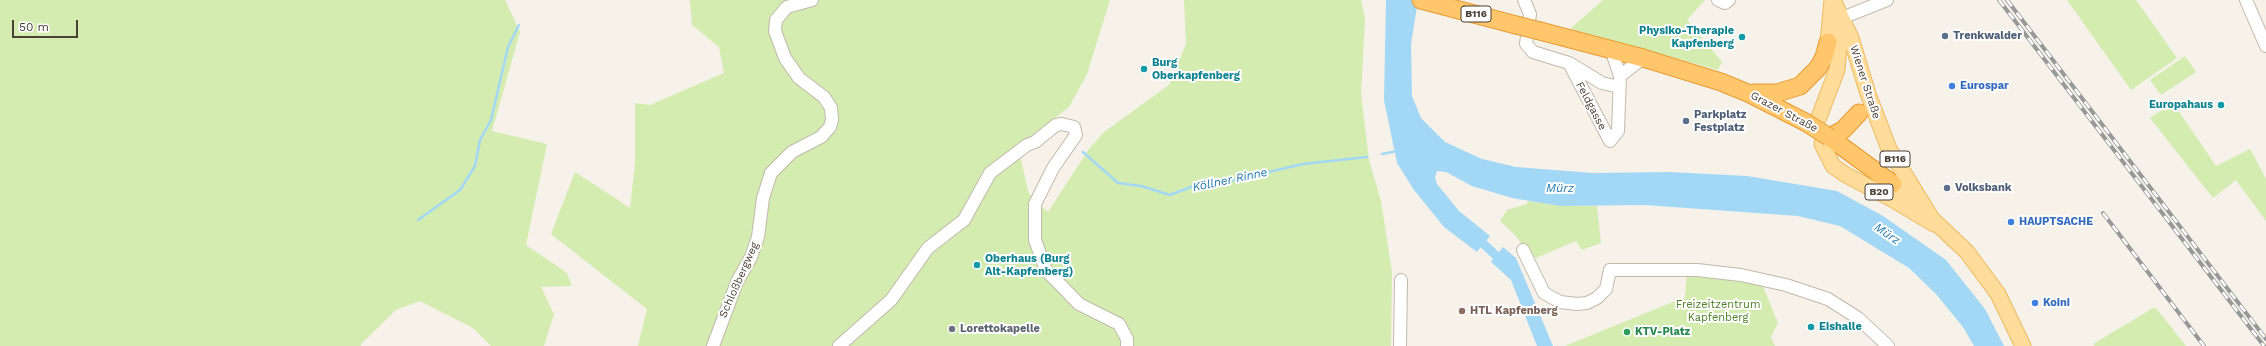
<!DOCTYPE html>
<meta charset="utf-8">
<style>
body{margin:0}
#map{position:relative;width:2266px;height:346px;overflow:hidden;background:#f6f1e9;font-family:"Work Sans",sans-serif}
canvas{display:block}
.scale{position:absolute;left:12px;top:20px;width:66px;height:18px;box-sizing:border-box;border:2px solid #4a4137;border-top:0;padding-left:5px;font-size:12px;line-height:14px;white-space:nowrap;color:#4a4137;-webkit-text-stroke:3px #fff;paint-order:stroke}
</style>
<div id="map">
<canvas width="2266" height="346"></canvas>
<div class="scale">50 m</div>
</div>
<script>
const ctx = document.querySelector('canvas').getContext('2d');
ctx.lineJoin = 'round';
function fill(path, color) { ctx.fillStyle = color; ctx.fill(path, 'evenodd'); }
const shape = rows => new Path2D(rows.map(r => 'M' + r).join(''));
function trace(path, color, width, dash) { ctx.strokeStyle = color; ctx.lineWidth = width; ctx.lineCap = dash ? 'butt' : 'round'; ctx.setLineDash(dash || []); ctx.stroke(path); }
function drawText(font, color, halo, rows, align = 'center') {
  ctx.font = font + ' "Work Sans",sans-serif'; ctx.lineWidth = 4; ctx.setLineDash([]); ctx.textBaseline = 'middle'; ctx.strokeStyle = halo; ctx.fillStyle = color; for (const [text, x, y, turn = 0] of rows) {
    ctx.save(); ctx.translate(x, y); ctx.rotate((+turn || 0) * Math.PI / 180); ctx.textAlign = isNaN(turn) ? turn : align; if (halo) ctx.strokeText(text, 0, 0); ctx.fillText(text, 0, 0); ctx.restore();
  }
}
fill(shape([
 [0,0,505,0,520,32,492,131,547,144,526,245,567,273,572,286,541,287,554,314,544,346,491,346,473,328,420,301,396,310,361,344,361,346,0,346],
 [690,0,1110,0,1087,74,1069,107,1018,146,1028,191,1034,201,1048,212,1089,149,1104,132,1169,85,1186,44,1184,0,1361,0,1365,19,1361,94,1369,160,1381,201,1392,272,1391,346,638,346,647,309,551,234,575,172,630,208,635,164,635,103,650,105,724,73,719,47,692,25],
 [1603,0,1705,0,1687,20,1722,62,1718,70,1570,29],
 [2067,0,2136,0,2177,58,2131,90],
 [2185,56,2196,72,2161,95,2150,80],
 [2173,103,2216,166,2250,149,2266,179,2266,221,2236,180,2213,198,2150,118],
 [1528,201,1560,206,1597,206,1601,243,1582,250,1576,241,1536,258,1529,255,1515,235,1500,221,1507,210,1527,204],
 [1687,272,1762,284,1778,323,1771,337,1775,346,1565,346,1685,297],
 [2153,308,2156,308,2186,346,2095,346,2093,344]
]), '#d4ecb0');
fill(shape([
 [1386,0,1418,0,1411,44,1412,96,1421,118,1445,142,1482,159,1516,167,1593,173,1669,172,1747,176,1837,191,1883,216,1946,260,1985,309,2004,346,1974,346,1963,327,1936,294,1909,268,1840,226,1798,216,1645,205,1560,206,1512,198,1472,186,1446,172,1437,171,1435,177,1437,184,1459,211,1490,236,1477,252,1444,227,1414,190,1397,163,1384,100],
 [1503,247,1516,258,1553,346,1537,346,1511,280,1491,262]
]), '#a2d8f5');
trace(shape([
 [1083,152,1118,183,1141,186,1170,195,1199,184,1217,184,1303,164,1367,157],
 [1382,154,1397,151],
 [418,220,460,190,475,166,480,140,491,120,508,47,519,25]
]), '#a2d8f5', 2.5);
trace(shape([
 [1475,236,1505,264]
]), '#a2d8f5', 9);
const minor = shape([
 [1524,0,1530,14,1526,44,1533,52,1569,63,1610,141,1618,131,1620,76,1611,49],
 [1718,0,1725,3,1729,0],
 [2246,0,2266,46],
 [1842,18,1887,0],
 [1569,63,1602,83,1619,87],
 [1620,76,1643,58],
 [1523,250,1544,293,1560,302,1577,304,1587,303,1597,298,1606,289,1610,270,1697,270,1741,275,1786,285,1828,299,1858,318,1888,346],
 [713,346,737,282,751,257,758,237,763,198,771,173,792,152,821,137,830,127,832,120,831,108,824,97,799,78,785,58,775,31,776,20,787,7,812,0],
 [839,346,891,300,928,248,964,220,990,173,1027,145,1035,142,1056,125,1062,124,1074,127,1076,135,1053,168,1035,204,1035,240,1046,270,1079,304,1119,324,1127,339,1127,346],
 [1400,346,1401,280]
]);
const major = shape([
 [1833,0,1851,38,1868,94,1889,149,1932,219,1967,252,1998,294,2023,346],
 [1828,42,1832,0],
 [1819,117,1837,70,1841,21],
 [1822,144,1833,166,1846,175,1892,199,1934,224],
 [1893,184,1918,206]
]);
const highway = shape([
 [1421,0,1516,25],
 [1540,31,1643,58,1721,82,1750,94,1805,122],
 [1753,93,1777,93,1800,86,1818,68,1824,57,1828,42],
 [1829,137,1893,184],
 [1829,137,1843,130,1859,113]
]);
trace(minor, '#c2b9ab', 14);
trace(major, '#ecbb61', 17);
trace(highway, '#e89b31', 19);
trace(minor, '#fff', 12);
trace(major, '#ffdc99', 15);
trace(highway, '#ffc66b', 17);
const rail = shape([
 [1999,0,2264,346],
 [2007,0,2266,339],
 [2103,213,2204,346]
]);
trace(rail, '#989898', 4);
trace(rail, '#fff', 2.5, [8]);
const highwayBridge = shape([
 [1516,25,1540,31],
 [1805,122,1829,137]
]);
trace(highwayBridge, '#e89b31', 19, []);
trace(highwayBridge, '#ffc66b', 17);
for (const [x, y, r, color] of [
 [1945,36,4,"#5c6f8a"],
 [1742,37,4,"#0f9aa8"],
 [1144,69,4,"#0f9aa8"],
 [1952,86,4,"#3f7fe0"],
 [2221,105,4,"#0f9aa8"],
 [1686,121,4,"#5c6f8a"],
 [1947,188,4,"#5c6f8a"],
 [2011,222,4,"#3f7fe0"],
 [977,265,4,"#0f9aa8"],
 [2035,303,4,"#3f7fe0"],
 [1462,311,4,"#8d6e63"],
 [1811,327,4,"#0f9aa8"],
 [952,329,4,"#6b7280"],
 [1627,332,4,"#2e9e5b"]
]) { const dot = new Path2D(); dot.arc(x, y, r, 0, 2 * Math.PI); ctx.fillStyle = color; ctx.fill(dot); trace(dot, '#fff', 1.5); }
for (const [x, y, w] of [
 [1476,14,30],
 [1895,159,30],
 [1879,192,28]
]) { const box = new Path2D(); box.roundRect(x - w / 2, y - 8, w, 16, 3); ctx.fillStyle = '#fff'; ctx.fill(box); trace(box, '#4a4137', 1); }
drawText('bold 10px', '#4a4137', null, [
 ["B116",1476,14],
 ["B116",1895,159],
 ["B20",1879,192]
]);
drawText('bold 11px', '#0d838f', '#fff', [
 ["Physiko-Therapie",1734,31,"right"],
 ["Kapfenberg",1734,44,"right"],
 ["Burg",1152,63],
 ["Oberkapfenberg",1152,76],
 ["Europahaus",2213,105,"right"],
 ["Oberhaus (Burg",985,259],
 ["Alt-Kapfenberg)",985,272],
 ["Eishalle",1819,327]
], 'left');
drawText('bold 11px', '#4e5e75', '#fff', [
 ["Trenkwalder",1953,36],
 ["Parkplatz",1694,115],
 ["Festplatz",1694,128],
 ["Volksbank",1955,188]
], 'left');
drawText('11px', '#4a4137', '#fff', [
 ["Wiener Straße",1865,82,72],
 ["Feldgasse",1591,106,62],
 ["Grazer Straße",1784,112,28],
 ["Schloßbergweg",739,280,-66]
]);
drawText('bold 11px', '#366cbe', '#fff', [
 ["Eurospar",1960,86],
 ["HAUPTSACHE",2019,222],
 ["Koini",2043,303]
], 'left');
drawText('11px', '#4d8125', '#fff', [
 ["Freizeitzentrum",1718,305],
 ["Kapfenberg",1718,318]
]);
drawText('bold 11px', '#785e54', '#fff', [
 ["HTL Kapfenberg",1470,311]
], 'left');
drawText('bold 11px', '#5b616d', '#fff', [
 ["Lorettokapelle",960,329]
], 'left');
drawText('bold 11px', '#27864d', '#fff', [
 ["KTV-Platz",1635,332]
], 'left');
drawText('italic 12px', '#257bad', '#fff', [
 ["Köllner Rinne",1230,180,-12],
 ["Mürz",1560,188],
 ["Mürz",1887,234,34]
]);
</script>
